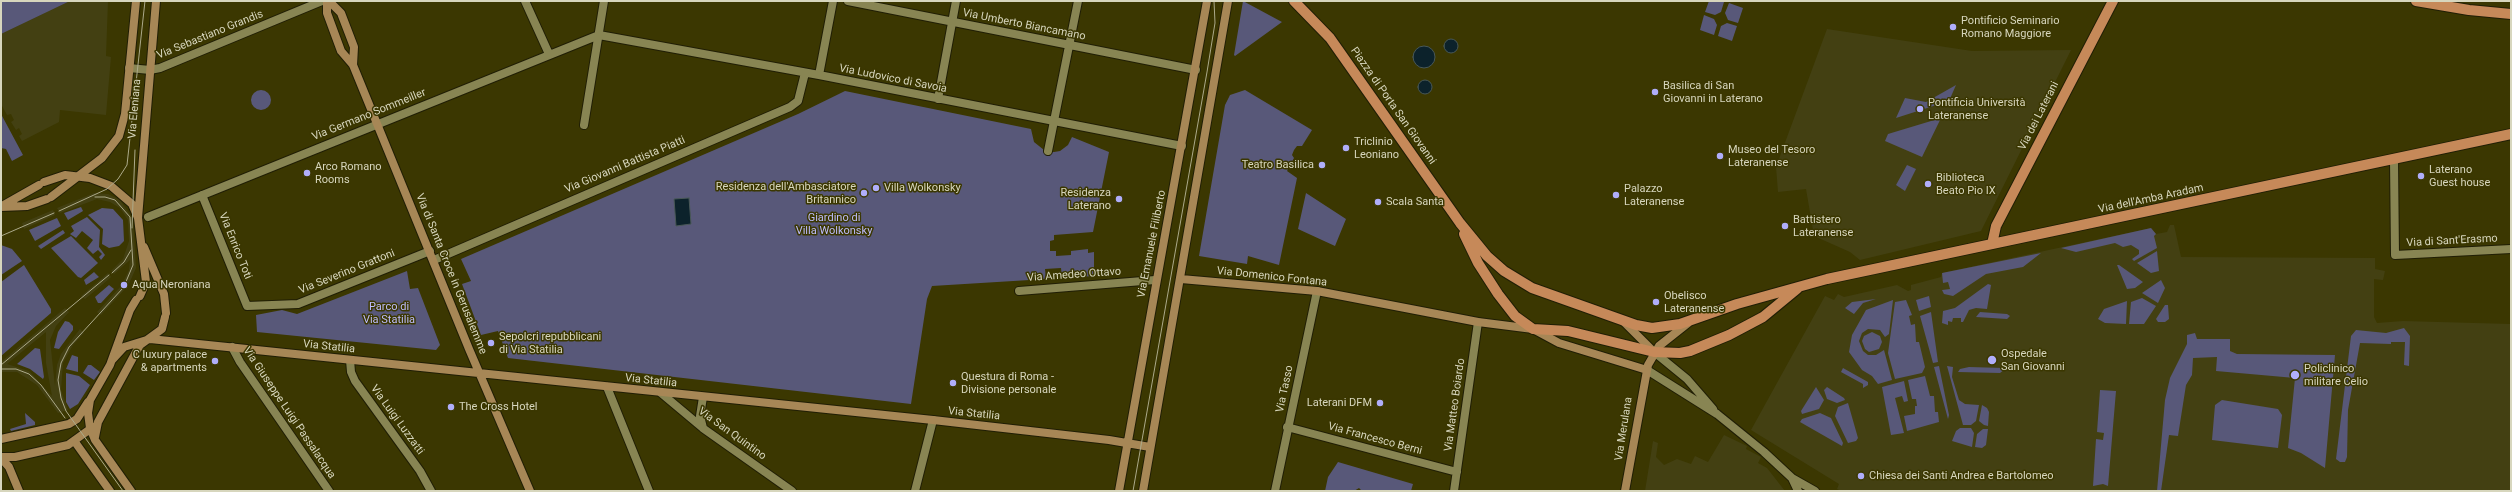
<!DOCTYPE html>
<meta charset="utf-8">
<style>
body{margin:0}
#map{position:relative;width:2512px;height:492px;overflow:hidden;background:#3b3701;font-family:Roboto,sans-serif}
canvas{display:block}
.frame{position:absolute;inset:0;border:2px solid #d7d6bd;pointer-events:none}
</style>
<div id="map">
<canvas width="2512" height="492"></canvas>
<div class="frame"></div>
</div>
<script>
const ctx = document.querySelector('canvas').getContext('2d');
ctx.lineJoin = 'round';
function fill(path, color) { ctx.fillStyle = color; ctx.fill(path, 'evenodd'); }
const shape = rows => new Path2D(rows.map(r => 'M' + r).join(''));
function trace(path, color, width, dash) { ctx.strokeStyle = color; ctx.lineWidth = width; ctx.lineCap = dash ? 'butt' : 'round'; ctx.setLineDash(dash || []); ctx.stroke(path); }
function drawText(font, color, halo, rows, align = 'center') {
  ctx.font = font + ' Roboto,sans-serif'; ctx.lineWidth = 3; ctx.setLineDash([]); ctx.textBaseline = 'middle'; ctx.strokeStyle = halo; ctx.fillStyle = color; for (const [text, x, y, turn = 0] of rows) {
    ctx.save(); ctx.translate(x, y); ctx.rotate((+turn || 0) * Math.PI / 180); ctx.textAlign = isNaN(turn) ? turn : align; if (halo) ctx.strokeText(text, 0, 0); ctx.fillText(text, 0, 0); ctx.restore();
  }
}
fill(shape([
 [70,1,108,1,106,56,111,57,106,115,60,110,59,122,22,141,19,136,22,134,19,128,16,130,11,122,14,120,11,114,7,115,1,104,1,34],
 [1827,29,1972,51,2071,50,1981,231,1860,260,1850,252,1814,236,1806,189,1778,192,1776,167],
 [94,193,108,194,120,200,133,219,136,268,128,286,123,282,129,270,130,260,114,274,111,271,123,259,129,241,128,220,120,208,110,202,97,199,60,213,57,208],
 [53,210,55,215,24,229,22,223],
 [2170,225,2174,225,2181,257,2375,258,2375,269,2385,271,2383,280,2374,279,2374,317,2377,323,2403,321,2511,324,2511,491,1841,491,1837,489,1839,484,1751,430,1825,296,1834,300,1838,294,1844,297,1897,285,1908,291,1911,290,1911,285,1941,277,1942,273,2151,228,2156,234,2167,232],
 [108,273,111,277,109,279,85,299,81,296],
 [121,286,125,289,101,315,97,312],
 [65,308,69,312,56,326,50,340,55,386,57,365,61,354,80,329,84,333,73,345,63,363,61,390,68,410,58,413,37,385,17,372,1,372,1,362],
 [46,332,46,363,52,396,29,371,7,364],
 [1724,435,1747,446,1746,449,1761,457,1758,463,1767,468,1785,491,1645,491,1653,441,1658,443,1656,457,1664,465,1677,459,1691,464,1695,456,1708,462]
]), '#434012');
fill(shape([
 [1,1,70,1,1,34],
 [1243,1,1282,22,1235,56,1234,55],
 [1709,1,1724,2,1721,12,1715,15,1705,12],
 [1729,3,1743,8,1738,23,1728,20,1725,13],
 [1704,15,1714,19,1717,25,1714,35,1700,30],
 [1727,23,1737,26,1732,41,1718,36,1721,26],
 [1956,85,1949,101,1896,118,1905,98,1926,102],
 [1245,90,1312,130,1302,146,1297,146,1294,150,1292,155,1294,158,1287,171,1297,178,1279,265,1248,256,1247,264,1199,256,1225,105,1230,95],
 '251 100a10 10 0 1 1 20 0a10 10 0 1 1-20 0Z',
 [845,91,1031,129,1034,142,1044,150,1054,152,1060,151,1068,145,1072,137,1109,152,1093,232,1054,235,1054,240,1050,241,1050,251,1056,251,1056,256,1071,255,1071,251,1088,249,1088,253,1094,252,1094,276,1062,278,1061,268,1045,269,1046,279,932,286,927,299,911,404,508,358,498,331,481,335,462,284,471,281,461,259,798,114],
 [1,114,23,155,12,161,6,149,1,148],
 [1941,118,1922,157,1885,141,1888,134],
 [1907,165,1916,169,1905,191,1896,185],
 [1306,193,1346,219,1335,246,1298,229],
 [81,207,83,211,68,220,64,213],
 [102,208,113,209,123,220,124,241,119,246,109,248,102,244,103,229,88,215],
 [87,217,100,230,99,247,105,255,101,260,99,257,102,254,98,250,93,254,87,248,93,240,82,231,76,238,70,234,74,231,71,226],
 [57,218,61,226,35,241,29,230],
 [2151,228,2156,234,2154,236,2157,248,2134,261,2132,259,2139,254,2139,250,2131,245,2123,247,2115,243,2076,252,2061,248],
 [63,230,65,233,41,249,38,246],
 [71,236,98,263,81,278,78,277,51,248],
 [1,245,12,249,22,261,1,275],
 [2157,251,2159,271,2151,273,2137,263],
 [2041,253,2023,267,1986,274,1953,296,1944,294,1942,290,1950,289,1948,282,1943,283,1942,273],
 [24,265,51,309,51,313,1,356,1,282],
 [2117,265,2119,265,2143,282,2135,288,2127,289],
 [407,271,410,289,418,288,440,345,436,350,257,332,256,315,282,310,297,314],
 [94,272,99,277,86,285,84,280],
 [2161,280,2165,288,2158,303,2142,293],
 [1988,284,1991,285,1987,309,1976,308,1969,310,1963,322,1961,322,1961,318,1953,318,1952,322,1948,321,1948,325,1942,323,1943,311,1955,308],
 [109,285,114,289,101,303,98,303,95,297],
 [1929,296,1931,307,1919,311,1916,300],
 [2142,298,2156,306,2144,324,2129,324,2131,302],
 [1876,299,1863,303,1854,314,1845,308,1852,302],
 [1893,300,1889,334,1885,337,1880,330,1868,329,1862,333,1859,341,1863,351,1868,355,1876,355,1884,350,1892,380,1878,384,1872,376,1862,370,1849,352,1852,335,1866,310],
 [1906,300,1912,315,1909,316,1911,325,1915,324,1916,342,1919,342,1925,367,1922,373,1895,379,1888,353,1895,302],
 [2127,301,2126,324,2105,323,2098,319,2104,309],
 [2165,305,2168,305,2169,319,2165,322,2158,322,2156,319],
 [1931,312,1938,362,1933,363,1920,316],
 [1980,312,2007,314,2010,316,2007,319,1976,317],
 [65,321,69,322,73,326,73,330,59,349,54,348,58,332],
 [2404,328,2410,336,2409,366,2404,365,2405,342,2391,342,2391,344,2360,343,2348,410,2347,457,2345,462,2340,462,2336,459,2351,336,2356,330,2386,333],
 [1872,332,1880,336,1882,342,1879,349,1869,352,1865,349,1862,341,1864,336],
 [2195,333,2197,339,2230,339,2230,351,2237,354,2335,355,2325,468,2301,453,2288,448,2295,378,2216,371,2217,357,2193,358,2192,375,2186,385,2178,436,2169,435,2161,491,2157,491,2165,400,2170,378,2187,344,2187,335],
 [35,348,40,349,44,377,43,379,30,369,17,364],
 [72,355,78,357,78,372,66,369],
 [88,365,91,365,100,372,94,380,83,373],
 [1939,366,1949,415,1948,419,1934,367],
 [1947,366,1953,367,1952,377,1959,400,1965,404,1979,405,1976,421,1971,425,1963,425],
 [1969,367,2004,368,2005,369,2000,373,1958,372,1960,369],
 [1843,368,1868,382,1868,385,1863,388,1863,384,1841,372],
 [66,373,79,376,90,385,78,404,70,409,66,402],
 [1925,376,1930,396,1934,396,1935,412,1938,412,1939,422,1907,431,1904,416,1915,414,1915,406,1917,406,1916,399,1912,399,1908,380],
 [1904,381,1908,401,1904,402,1902,396,1895,398,1904,433,1891,435,1882,387],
 [1816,387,1824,400,1819,409,1802,414,1801,411],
 [1827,387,1844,398,1845,400,1837,403,1827,399,1824,390],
 [2100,390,2116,391,2108,486,2103,484,2093,486,2096,439,2103,440,2104,433,2097,432],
 [2222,400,2278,409,2282,415,2278,448,2212,440,2215,405],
 [1848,403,1858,438,1856,441,1848,443,1835,416,1838,407],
 [1982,405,1987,408,1989,412,1988,426,1984,425,1979,421],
 [25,413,35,422,35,425,11,431,10,429,26,424],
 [1820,413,1831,418,1843,443,1842,446,1800,422,1802,419],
 [1960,428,1971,428,1974,433,1972,447,1952,441,1956,431],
 [1983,429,1988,429,1986,445,1982,448,1975,447,1977,434],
 [1338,462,1413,484,1411,491,1362,491,1359,488,1354,491,1325,491,1328,477]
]), '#585879');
const water = shape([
 '1444 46a7 7 0 1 1 14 0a7 7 0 1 1-14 0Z',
 '1413 57a11 11 0 1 1 22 0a11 11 0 1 1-22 0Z',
 '1418 87a7 7 0 1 1 14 0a7 7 0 1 1-14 0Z',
 [689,198,691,224,676,226,674,199,689,198]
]);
fill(water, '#0c222b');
trace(water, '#495857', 1);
const street = shape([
 [525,1,549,54],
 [848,1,1196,70],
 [129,68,150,70,160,68,322,1],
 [819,75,833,1],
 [938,99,956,1],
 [584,125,604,1],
 [1048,151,1078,1],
 [2394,159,2395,255,2511,249],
 [202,195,247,306,298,304,430,251],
 [148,217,599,35,819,75,1182,146],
 [434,260,790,107,798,101,805,73],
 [1019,291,1155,280],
 [232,347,240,362,329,491],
 [1654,352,1687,379,1713,409],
 [350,360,351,372,355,381,420,471,431,491],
 [1647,370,1717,414,1764,452,1792,478,1798,491],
 [607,387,649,491],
 [661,393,704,429,792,491],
 [703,397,700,416,703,428],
 [1287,427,1457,472],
 [1792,478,1815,491],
 [915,491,933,420],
 [1275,491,1317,291],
 [1454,491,1478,322]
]);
const secondary = shape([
 [327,1,327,13,341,51,353,65,469,349,530,491],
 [329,1,341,13,354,47,353,65],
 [44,182,65,175,90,178,111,186,132,204,138,218,146,282,140,296],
 [51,197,102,158,119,136,125,114,136,1],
 [2,206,39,185],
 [1,207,27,206,47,199],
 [138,218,156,1],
 [144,247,164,294,166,313],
 [1181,279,1317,291,1478,322,1533,329,1559,343,1647,370],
 [1623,321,1654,352],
 [112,360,124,347,150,339,933,420,1109,440,1150,447],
 [95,437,98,422,136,352,140,345,162,329,165,317],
 [1,439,69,424,77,419,88,402],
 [75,442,110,491],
 [1,457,15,457,68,445,93,427],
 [1,458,9,467,19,491],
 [131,491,95,440,90,428,88,413,90,400,110,365,130,310,136,300],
 [1119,491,1207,1],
 [1143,491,1228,1],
 [1625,491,1648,365,1659,346,1688,323]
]);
const primary = shape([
 [1294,1,1330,38,1460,223,1487,256,1504,271,1532,288,1636,325,1652,328,1680,324,1737,304,1827,279,2511,134],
 [2416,1,2469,10,2511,14],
 [1464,234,1478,263,1498,294,1515,316,1533,329,1568,331,1654,352,1680,353,1690,351,1729,335,1763,317,1797,289],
 [1992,244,1996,226,2113,1]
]);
trace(street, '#201e05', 10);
trace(secondary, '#201e05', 10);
trace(primary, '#201e05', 12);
trace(street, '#888553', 8);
trace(secondary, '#a78756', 8);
trace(primary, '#c68959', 10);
trace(shape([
 [95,197,105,197,115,200,130,217,133,265,125,284],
 [59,211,107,189,118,179,127,165,145,1],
 [132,228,135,150],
 [1,236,54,213],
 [112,273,124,262,131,250],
 [123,288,69,347,61,363,58,380,61,398,66,411,123,491],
 [1,365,109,275],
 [1,369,16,369,29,374,41,385,65,418],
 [1133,491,1207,72,1215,23,1214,1]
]), '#acaa8a', 1);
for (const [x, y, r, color] of [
 [1953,27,4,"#b0aefa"],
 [1655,92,4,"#b0aefa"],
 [1920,109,4,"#b0aefa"],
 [1346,148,4,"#b0aefa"],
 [1720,156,4,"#b0aefa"],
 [1322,165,4,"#b0aefa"],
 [307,173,4,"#b0aefa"],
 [2421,176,4,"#b0aefa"],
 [1928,184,4,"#b0aefa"],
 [876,188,4,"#b0aefa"],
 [864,193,4,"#b0aefa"],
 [1616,195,4,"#b0aefa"],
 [1119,199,4,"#b0aefa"],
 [1378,202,4,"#b0aefa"],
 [1785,226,4,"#b0aefa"],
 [124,285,4,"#b0aefa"],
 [1656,302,4,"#b0aefa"],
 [491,343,4,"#b0aefa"],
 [1992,360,5,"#b0aefa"],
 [215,361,4,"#b0aefa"],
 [2295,375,5,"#b0aefa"],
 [953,383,4,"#b0aefa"],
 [1380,403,4,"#b0aefa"],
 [451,407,4,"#b0aefa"],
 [1861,476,4,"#b0aefa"]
]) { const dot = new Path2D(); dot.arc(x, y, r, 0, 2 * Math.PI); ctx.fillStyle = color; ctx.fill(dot); trace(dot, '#3b3701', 1.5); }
drawText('11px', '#d7d6bd', '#3b3701', [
 ["Pontificio Seminario",1961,21],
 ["Romano Maggiore",1961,34],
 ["Basilica di San",1663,86],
 ["Giovanni in Laterano",1663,99],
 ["Pontificia Università",1928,103],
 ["Lateranense",1928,116],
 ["Triclinio",1354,142],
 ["Leoniano",1354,155],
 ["Museo del Tesoro",1728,150],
 ["Lateranense",1728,163],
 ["Teatro Basilica",1314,165,"right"],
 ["Arco Romano",315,167],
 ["Rooms",315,180],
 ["Laterano",2429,170],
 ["Guest house",2429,183],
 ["Biblioteca",1936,178],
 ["Beato Pio IX",1936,191],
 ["Residenza dell'Ambasciatore",856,187,"right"],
 ["Britannico",856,200,"right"],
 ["Villa Wolkonsky",884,188],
 ["Palazzo",1624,189],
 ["Lateranense",1624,202],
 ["Residenza",1111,193,"right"],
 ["Laterano",1111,206,"right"],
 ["Scala Santa",1386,202],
 ["Battistero",1793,220],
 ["Lateranense",1793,233],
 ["Aqua Neroniana",132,285],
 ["Obelisco",1664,296],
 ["Lateranense",1664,309],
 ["Sepolcri repubblicani",499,337],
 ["di Via Statilia",499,350],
 ["Ospedale",2001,354],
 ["San Giovanni",2001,367],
 ["C luxury palace",207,355,"right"],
 ["& apartments",207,368,"right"],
 ["Policlinico",2304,369],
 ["militare Celio",2304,382],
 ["Questura di Roma -",961,377],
 ["Divisione personale",961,390],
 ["Laterani DFM",1372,403,"right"],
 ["The Cross Hotel",459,407],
 ["Chiesa dei Santi Andrea e Bartolomeo",1869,476]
], 'left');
drawText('11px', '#d7d6bd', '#3b3701', [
 ["Via Umberto Biancamano",1024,25,11],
 ["Via Sebastiano Grandis",210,35,-22],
 ["Via Ludovico di Savoia",893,79,11],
 ["Piazza di Porta San Giovanni",1393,106,55],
 ["Via Eleniana",135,109,-85],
 ["Via Germano Sommeiller",369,115,-22],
 ["Via dei Laterani",2039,116,-63],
 ["Via Giovanni Battista Piatti",625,165,-23],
 ["Via dell'Amba Aradam",2151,199,-12],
 ["Via di Sant'Erasmo",2452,241,-3],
 ["Via Emanuele Filiberto",1152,244,-79],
 ["Via Enrico Toti",235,246,68],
 ["Via Severino Grattoni",347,272,-22],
 ["Via di Santa Croce in Gerusalemme",451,274,68],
 ["Via Amedeo Ottavo",1074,275,-4],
 ["Via Domenico Fontana",1272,277,6],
 ["Via Statilia",329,347,6],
 ["Via Statilia",651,381,6],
 ["Via Tasso",1285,389,-78],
 ["Via Matteo Boiardo",1455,405,-82],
 ["Via Giuseppe Luigi Passalacqua",289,413,56],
 ["Via Statilia",974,414,6],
 ["Via Luigi Luzzatti",397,420,54],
 ["Via Merulana",1624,429,-81],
 ["Via San Quintino",732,434,36],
 ["Via Francesco Berni",1375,439,15]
]);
drawText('11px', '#bebdfd', '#3b3701', [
 ["Giardino di",834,218],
 ["Villa Wolkonsky",834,231],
 ["Parco di",389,307],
 ["Via Statilia",389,320]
]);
</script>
